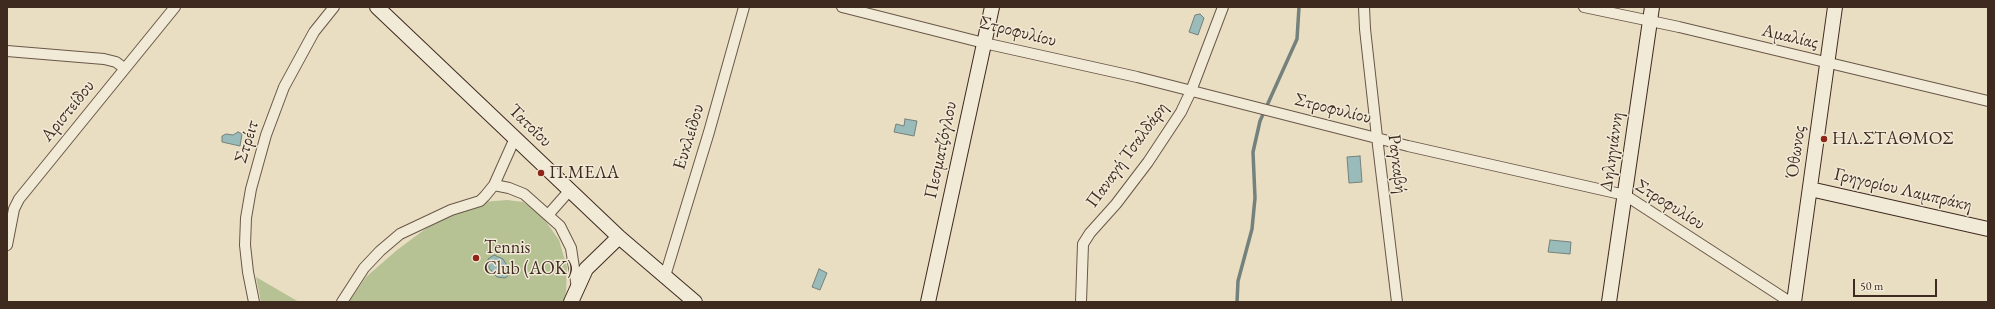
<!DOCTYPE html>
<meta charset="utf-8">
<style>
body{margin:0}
#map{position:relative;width:1995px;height:309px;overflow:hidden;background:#e9dec2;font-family:"EB Garamond",serif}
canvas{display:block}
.frame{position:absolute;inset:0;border:8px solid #3f2a20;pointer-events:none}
.scale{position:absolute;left:1853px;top:279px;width:84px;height:18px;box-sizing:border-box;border:2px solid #3f2a20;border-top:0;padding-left:5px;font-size:12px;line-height:14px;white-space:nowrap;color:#3f2a20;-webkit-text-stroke:3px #f1ead7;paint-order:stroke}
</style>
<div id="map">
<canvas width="1995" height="309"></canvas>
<div class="frame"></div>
<div class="scale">50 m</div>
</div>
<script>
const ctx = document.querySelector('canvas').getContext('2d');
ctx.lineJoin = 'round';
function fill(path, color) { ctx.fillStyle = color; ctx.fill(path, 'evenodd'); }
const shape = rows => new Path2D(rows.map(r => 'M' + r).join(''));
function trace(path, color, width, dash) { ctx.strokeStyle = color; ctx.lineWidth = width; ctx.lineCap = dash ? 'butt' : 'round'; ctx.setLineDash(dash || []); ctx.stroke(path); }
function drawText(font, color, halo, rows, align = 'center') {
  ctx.font = font + ' "EB Garamond",serif'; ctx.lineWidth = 3; ctx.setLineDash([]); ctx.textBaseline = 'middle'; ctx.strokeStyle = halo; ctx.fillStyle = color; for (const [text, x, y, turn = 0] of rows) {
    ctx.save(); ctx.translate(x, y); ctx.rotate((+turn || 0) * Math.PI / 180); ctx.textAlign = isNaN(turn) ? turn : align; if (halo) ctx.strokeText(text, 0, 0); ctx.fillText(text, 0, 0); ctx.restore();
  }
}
fill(shape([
 [507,200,523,202,542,216,559,240,567,267,566,292,563,302,349,302,366,277,397,250,428,227,454,212,483,202],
 [256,277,299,302,261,302]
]), '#b6c194');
const water = shape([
 [1200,14,1204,18,1198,35,1189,32,1195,15,1200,14],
 [905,119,917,121,914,136,894,132,896,124,904,126,905,119],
 [238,132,242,134,240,146,222,142,222,136,226,134,233,135,238,132],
 [1360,156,1362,182,1349,183,1347,157,1360,156],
 [1550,240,1571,242,1570,254,1548,252,1550,240],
 [494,255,503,259,508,267,508,276,505,278,497,277,489,268,488,259,494,255],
 [819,269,827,273,820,290,812,287,819,269]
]);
fill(water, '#99bbb9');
trace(water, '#75817c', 1);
trace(shape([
 [1237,302,1238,281,1252,229,1255,198,1253,152,1260,121,1297,39,1299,7]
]), '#75817c', 3.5);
const street = shape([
 [842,7,984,43,1137,77,1408,146,1625,195,1790,302],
 [1364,7,1365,29,1377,137,1397,302],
 [1584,7,1679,27,1988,101],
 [7,51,104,59,116,62,124,68],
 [494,185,509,188,524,194,560,226,571,248,577,288],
 [548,215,570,190],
 [7,245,14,209,19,199,175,7],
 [665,276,709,132,744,7],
 [254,302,248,272,245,245,246,218,251,189,266,135,284,87,314,32,334,7],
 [342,302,364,268,380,251,400,234,451,210,480,201,485,196,494,185,515,138],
 [1081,302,1083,244,1090,233,1116,204,1148,162,1181,112,1191,91,1223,7]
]);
const secondary = shape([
 [377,7,619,237,695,302],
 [1810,189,1988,229],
 [571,302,586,269,619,237],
 [928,302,992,7],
 [1609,302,1652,7],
 [1794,302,1835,7]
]);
trace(street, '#6a5748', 12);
trace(secondary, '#3f2a20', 16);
trace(street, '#f1ead7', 10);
trace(secondary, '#f1ead7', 14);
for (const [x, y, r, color] of [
 [1824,139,4,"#8f2418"],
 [541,173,4,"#8f2418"],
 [476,258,4,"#8f2418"]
]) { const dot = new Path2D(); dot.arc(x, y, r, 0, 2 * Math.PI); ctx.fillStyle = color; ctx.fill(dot); trace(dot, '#f1ead7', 1.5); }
drawText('18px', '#3f2a20', '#f1ead7', [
 ["Στροφυλίου",1018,32,14],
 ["Αμαλίας",1790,37,13],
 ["Στροφυλίου",1333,109,14],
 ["Αριστείδου",68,111,-51],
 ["Τατοΐου",530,126,44],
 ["Ευκλείδου",689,137,-73],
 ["Στρέιτ",247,142,-73],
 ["Πεσματζόγλου",941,150,-78],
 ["Δηληγιάννη",1612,152,-82],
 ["Όθωνος",1796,152,-82],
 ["Παναγή Τσαλδάρη",1127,155,-54],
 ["Ραγκαβή",1397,164,83],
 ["Γρηγορίου Λαμπράκη",1903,190,13],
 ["Στροφυλίου",1670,205,32]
]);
drawText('18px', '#3f2a20', '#f1ead7', [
 ["ΗΛ.ΣΤΑΘΜΟΣ",1832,139],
 ["Π.ΜΕΛΑ",549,173],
 ["Tennis",484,248],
 ["Club (AOK)",484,269]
], 'left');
</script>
